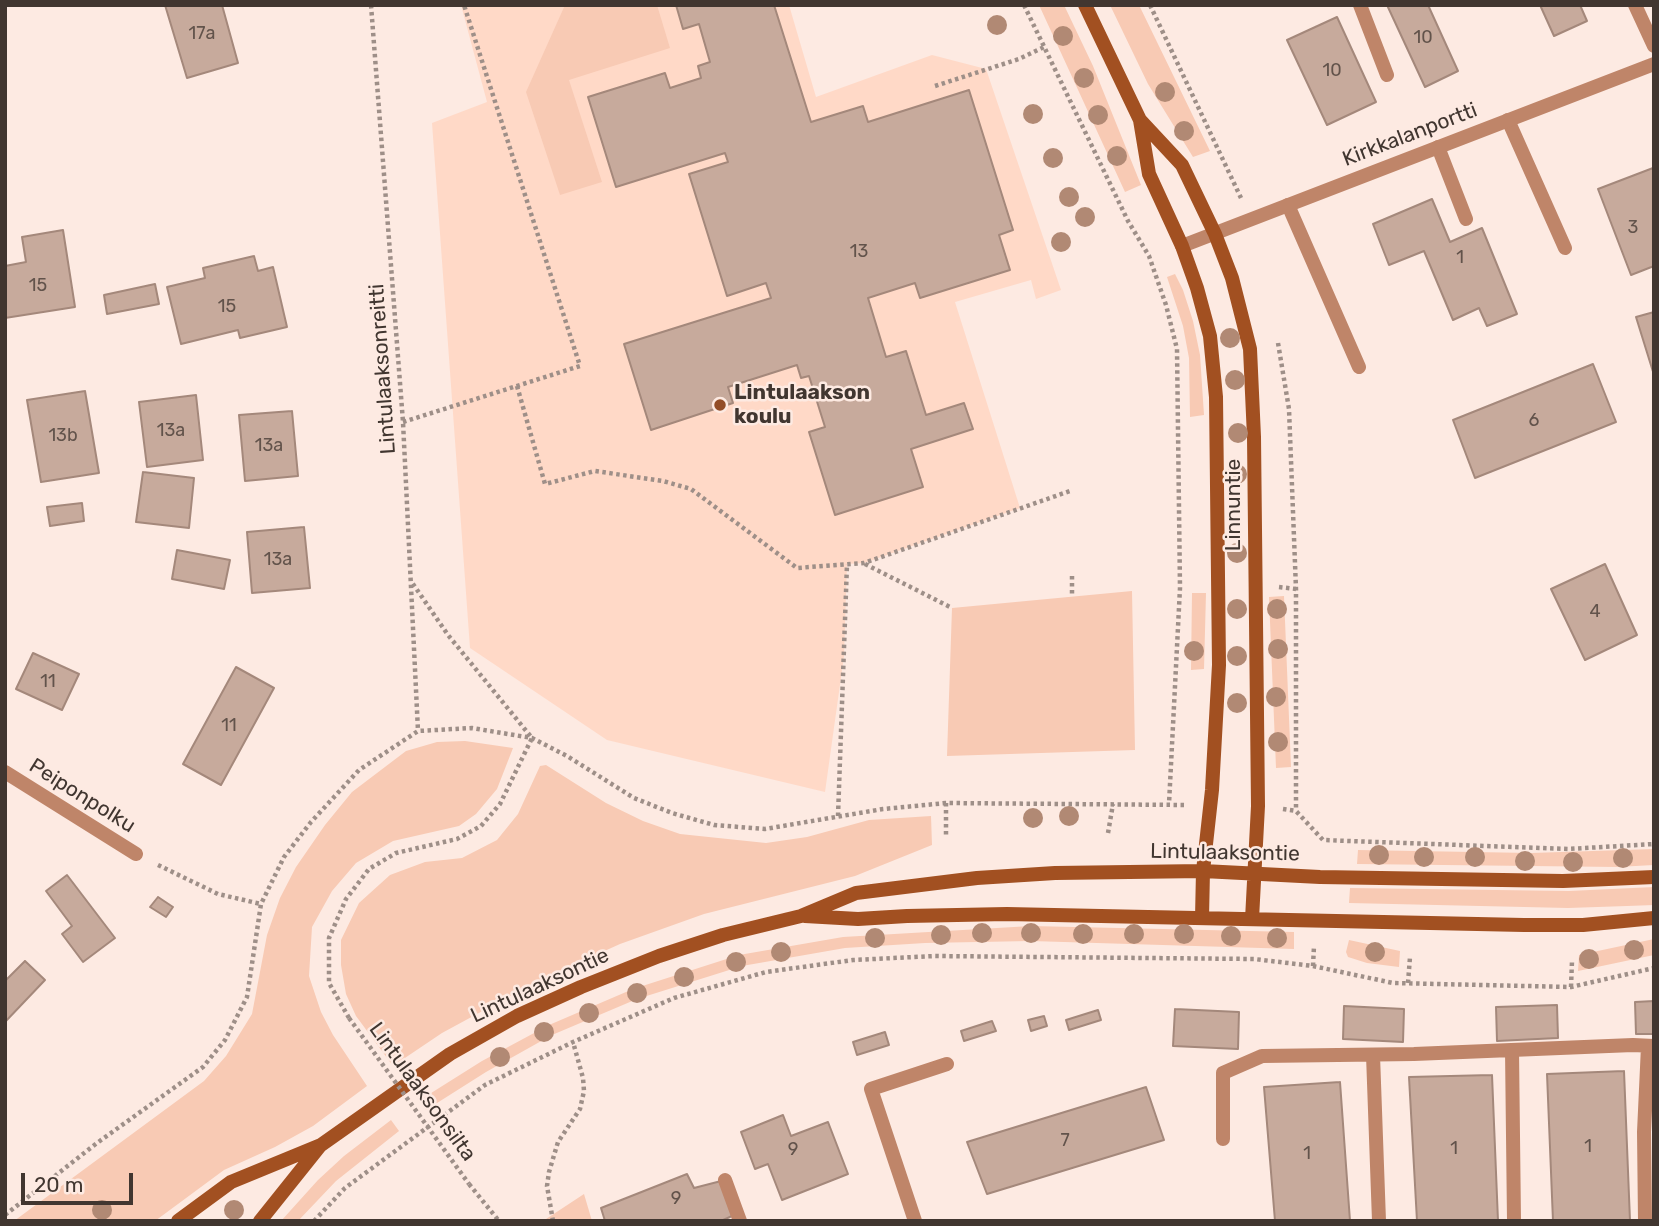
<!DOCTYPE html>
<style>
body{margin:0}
#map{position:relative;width:1659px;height:1226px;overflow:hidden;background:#fdeae2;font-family:Rubik,sans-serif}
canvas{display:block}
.frame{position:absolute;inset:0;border:7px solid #413630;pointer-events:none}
.scale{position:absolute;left:21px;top:1173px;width:112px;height:32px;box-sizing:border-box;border:4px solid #413630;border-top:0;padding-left:9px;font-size:21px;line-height:24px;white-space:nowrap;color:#413630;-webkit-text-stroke:5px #fdeae2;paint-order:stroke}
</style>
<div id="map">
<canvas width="1659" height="1226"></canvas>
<div class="frame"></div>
<div class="scale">20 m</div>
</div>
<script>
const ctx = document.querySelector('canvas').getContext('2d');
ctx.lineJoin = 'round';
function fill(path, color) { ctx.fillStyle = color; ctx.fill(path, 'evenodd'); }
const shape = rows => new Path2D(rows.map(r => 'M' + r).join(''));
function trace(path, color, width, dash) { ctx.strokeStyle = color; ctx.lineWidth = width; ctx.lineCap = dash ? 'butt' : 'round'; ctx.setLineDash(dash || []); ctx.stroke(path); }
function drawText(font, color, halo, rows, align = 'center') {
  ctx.font = font + ' Rubik,sans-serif'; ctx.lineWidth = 5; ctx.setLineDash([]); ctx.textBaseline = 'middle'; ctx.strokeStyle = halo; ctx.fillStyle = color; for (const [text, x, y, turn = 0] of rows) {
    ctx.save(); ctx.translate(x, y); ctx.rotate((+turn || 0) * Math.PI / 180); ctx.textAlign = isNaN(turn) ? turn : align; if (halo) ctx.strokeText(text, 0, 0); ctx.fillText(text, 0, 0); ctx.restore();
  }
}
fill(shape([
 [461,5,789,5,816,97,932,55,986,69,1061,290,1036,299,1031,280,955,302,1020,508,864,563,847,564,844,656,825,792,607,740,470,648,432,123,487,102]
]), '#ffd9c7');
fill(shape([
 [565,5,657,5,670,48,569,80,602,182,560,195,526,92],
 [1039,5,1064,5,1093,66,1141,185,1125,192],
 [1110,5,1139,5,1210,151,1193,157,1148,84],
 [1175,274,1183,290,1193,321,1200,355,1204,415,1190,417,1189,358,1183,326,1167,277],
 [1132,591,1135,750,947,756,952,608],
 [1192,593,1206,593,1204,669,1191,670],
 [1284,596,1291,767,1276,768,1269,597],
 [465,741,513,748,497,789,476,814,459,826,393,841,356,863,332,891,312,927,309,976,321,1012,333,1035,367,1086,313,1126,275,1147,224,1170,155,1221,14,1221,204,1081,226,1056,252,1014,267,935,280,898,296,867,325,825,352,792,406,751,437,742],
 [546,765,606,803,643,821,680,834,766,843,807,837,869,820,931,816,932,845,855,876,704,914,620,944,536,982,442,1033,393,1066,356,1016,346,994,341,965,341,940,359,903,390,875,425,862,462,858,497,840,518,814,540,766],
 [1654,849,1654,865,1617,867,1357,864,1358,850,1531,853],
 [1654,887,1654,905,1627,906,1568,908,1349,903,1350,888,1569,891],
 [1031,926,1294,932,1294,949,1031,941,925,943,845,948,742,966,637,999,552,1035,486,1072,426,1110,420,1100,482,1061,549,1025,633,989,739,955,843,937],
 [1654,939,1654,955,1578,971,1579,955],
 [1349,940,1400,951,1399,967,1367,963,1348,957,1346,952],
 [391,1120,399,1131,336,1181,298,1221,281,1221,318,1180,344,1156],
 [584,1194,592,1221,543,1221]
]), '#f8cab4');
const building = shape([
 [165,5,222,5,238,63,187,78,165,5],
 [676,5,774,5,811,122,863,106,868,122,969,90,1013,230,999,235,1010,270,920,298,915,283,868,298,886,357,906,351,926,415,964,403,973,429,911,449,923,487,835,515,809,432,825,427,809,376,801,378,797,365,728,387,733,403,651,430,624,344,771,298,766,283,727,296,689,174,728,162,725,153,616,187,588,97,665,73,670,88,701,78,698,66,710,62,699,24,683,29,676,5],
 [1387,5,1428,5,1458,71,1425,87,1387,5],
 [1540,5,1580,5,1587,21,1554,36,1540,5],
 [1337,17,1376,102,1327,125,1287,40,1337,17],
 [1653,168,1654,266,1631,275,1598,189,1653,168],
 [1432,199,1450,242,1482,228,1517,314,1487,326,1479,308,1453,320,1424,251,1389,265,1373,224,1432,199],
 [63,230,75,307,5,318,5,266,26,262,22,237,63,230],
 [254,256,258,271,273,267,287,327,240,338,238,330,181,344,167,287,205,278,203,268,254,256],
 [155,284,159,304,107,314,104,295,155,284],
 [1654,312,1654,375,1636,317,1654,312],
 [1593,364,1616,422,1475,478,1453,420,1593,364],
 [85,391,99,473,41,482,27,400,85,391],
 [196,395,203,460,147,467,139,402,196,395],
 [292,411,298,476,245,481,239,415,292,411],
 [143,472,194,478,189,528,136,522,143,472],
 [82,503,84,521,50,526,47,507,82,503],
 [304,527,310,588,252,593,247,532,304,527],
 [177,550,230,560,224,589,172,579,177,550],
 [1605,564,1637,635,1585,660,1551,589,1605,564],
 [33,653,79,674,62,710,16,689,33,653],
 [236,667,274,688,221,785,183,764,236,667],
 [67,875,115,938,83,962,62,934,72,926,46,891,67,875],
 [158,897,173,907,166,917,150,907,158,897],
 [25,961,45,980,5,1022,5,981,25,961],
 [1654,1001,1654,1034,1636,1034,1635,1002,1654,1001],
 [1557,1005,1558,1038,1497,1041,1496,1007,1557,1005],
 [1344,1006,1404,1009,1403,1042,1343,1039,1344,1006],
 [1175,1009,1239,1012,1238,1049,1173,1046,1175,1009],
 [1098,1010,1101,1020,1069,1030,1066,1020,1098,1010],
 [1044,1016,1047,1026,1031,1031,1028,1020,1044,1016],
 [992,1021,996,1031,964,1041,961,1031,992,1021],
 [885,1032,889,1045,857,1055,853,1042,885,1032],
 [1624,1071,1630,1221,1553,1221,1547,1074,1624,1071],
 [1492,1075,1498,1221,1417,1221,1409,1077,1492,1075],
 [1340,1082,1350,1221,1275,1221,1264,1087,1340,1082],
 [1146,1087,1164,1140,987,1194,967,1142,1146,1087],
 [783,1115,791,1136,828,1122,848,1174,782,1200,768,1164,755,1169,741,1132,783,1115],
 [687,1174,694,1188,725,1180,732,1216,721,1221,605,1221,601,1208,687,1174]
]);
fill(building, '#c7aa9c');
trace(building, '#a4887b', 2);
trace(shape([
 [371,5,403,422,418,731],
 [1024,5,1128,221,1149,256,1166,305,1177,349,1180,588,1169,804],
 [1150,5,1241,198],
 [935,86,1019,59,1044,47],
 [1278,343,1289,409,1296,589,1296,811],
 [517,386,545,484,595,471,663,481,691,489,797,568,864,563,1070,491],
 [403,422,580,366,464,5],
 [865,564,952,608],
 [1072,576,1072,595],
 [1279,587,1296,589],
 [946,803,946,836],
 [1283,809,1296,811,1323,840,1568,849,1654,844],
 [838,816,847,564],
 [1108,833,1113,804],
 [158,865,218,894,261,904],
 [1313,966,1314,946],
 [1408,983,1410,957],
 [1571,987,1572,961],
 [349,1018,329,983,329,938,346,899,369,869,396,853,457,839,481,826,500,804,532,738,448,635,411,581],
 [469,1184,499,1221],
 [5,1215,97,1143,203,1067,225,1040,247,997,261,904,284,857,311,822,359,770,418,731,472,728,532,738,567,756,634,798,672,813,714,825,765,829,883,809,946,803,1187,805],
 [314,1221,345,1188,485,1085,573,1042,674,998,766,972,853,960,935,956,1254,959,1313,966,1393,983,1571,987,1654,968],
 [553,1221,547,1186,549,1172,558,1142,580,1109,584,1091,583,1078,573,1042]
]), '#9e8f88', 4.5, [3.5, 3.5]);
trace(shape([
 [1360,5,1387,75],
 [1508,120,1565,248],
 [1438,147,1466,219],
 [1288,205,1359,367],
 [5,772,136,854],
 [1512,1050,1514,1221],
 [1373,1055,1379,1221],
 [1223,1139,1223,1073,1262,1056,1414,1054,1633,1045,1654,1046],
 [725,1180,740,1221],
 [915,1221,871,1089,947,1064],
 [1645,1221,1644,1132,1648,1046]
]), '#bf8569', 14);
trace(shape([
 [1635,5,1654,46],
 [1182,246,1654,64]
]), '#bf8569', 14);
trace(shape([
 [1085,5,1140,120,1149,174,1182,246,1197,288,1210,336,1216,397,1219,665,1212,790,1203,871,1202,918],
 [1141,121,1182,165,1215,234,1232,278,1250,349,1254,437,1258,806,1252,919],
 [805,916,858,919,907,916,1007,914,1524,925,1583,925,1654,918],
 [178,1221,231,1182,321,1145,450,1054,517,1016,581,987,659,956,723,935,801,916,856,893,977,878,1055,873,1203,871,1320,877,1563,881,1654,877],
 [260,1221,320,1146]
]), '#a25021', 14);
trace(shape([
 [349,1018,469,1184]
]), '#9e8f88', 4.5, [3.5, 3.5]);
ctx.fillStyle = '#b18974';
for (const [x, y] of [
 [997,25],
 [1063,36],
 [1084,78],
 [1165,92],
 [1033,114],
 [1098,115],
 [1184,131],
 [1117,156],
 [1053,158],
 [1069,197],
 [1085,217],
 [1061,242],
 [1230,338],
 [1235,380],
 [1238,433],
 [1237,474],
 [1237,553],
 [1237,609],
 [1277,609],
 [1278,649],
 [1194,651],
 [1237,656],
 [1276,697],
 [1237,703],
 [1278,742],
 [1069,816],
 [1033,818],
 [1379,855],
 [1424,857],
 [1475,857],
 [1623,858],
 [1525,861],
 [1573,862],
 [982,933],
 [1031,933],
 [1083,934],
 [1134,934],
 [1184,934],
 [941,935],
 [1231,936],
 [875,938],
 [1277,938],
 [1634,950],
 [781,952],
 [1375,952],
 [1589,959],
 [736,962],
 [684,977],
 [637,993],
 [589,1013],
 [544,1032],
 [500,1057],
 [102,1210],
 [234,1210]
]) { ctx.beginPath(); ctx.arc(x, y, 10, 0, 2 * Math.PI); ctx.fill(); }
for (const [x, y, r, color] of [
 [720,405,7,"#934d27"]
]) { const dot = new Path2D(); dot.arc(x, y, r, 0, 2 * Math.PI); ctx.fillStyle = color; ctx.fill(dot); trace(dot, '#fdeae2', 2.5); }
drawText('18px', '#62534b', null, [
 ["17a",202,34],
 ["10",1423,38],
 ["10",1332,71],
 ["3",1633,228],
 ["13",859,252],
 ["1",1460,258],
 ["15",38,286],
 ["15",227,307],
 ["6",1534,421],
 ["13a",171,431],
 ["13b",63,436],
 ["13a",269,446],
 ["13a",278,560],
 ["4",1595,612],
 ["11",48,682],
 ["11",229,726],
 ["7",1065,1141],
 ["1",1588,1147],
 ["1",1454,1149],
 ["9",793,1150],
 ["1",1307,1154],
 ["9",676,1199]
]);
drawText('21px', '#413630', '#fdeae2', [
 ["Kirkkalanportti",1410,135,-21],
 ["Lintulaaksonreitti",383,369,-94],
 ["Linnuntie",1234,505,-90],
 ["Peiponpolku",82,796,32],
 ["Lintulaaksontie",1225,853,1],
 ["Lintulaaksontie",540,986,-25],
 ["Lintulaaksonsilta",422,1092,54]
]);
drawText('bold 21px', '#413630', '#fdeae2', [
 ["Lintulaakson",734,393],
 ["koulu",734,417]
], 'left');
</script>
